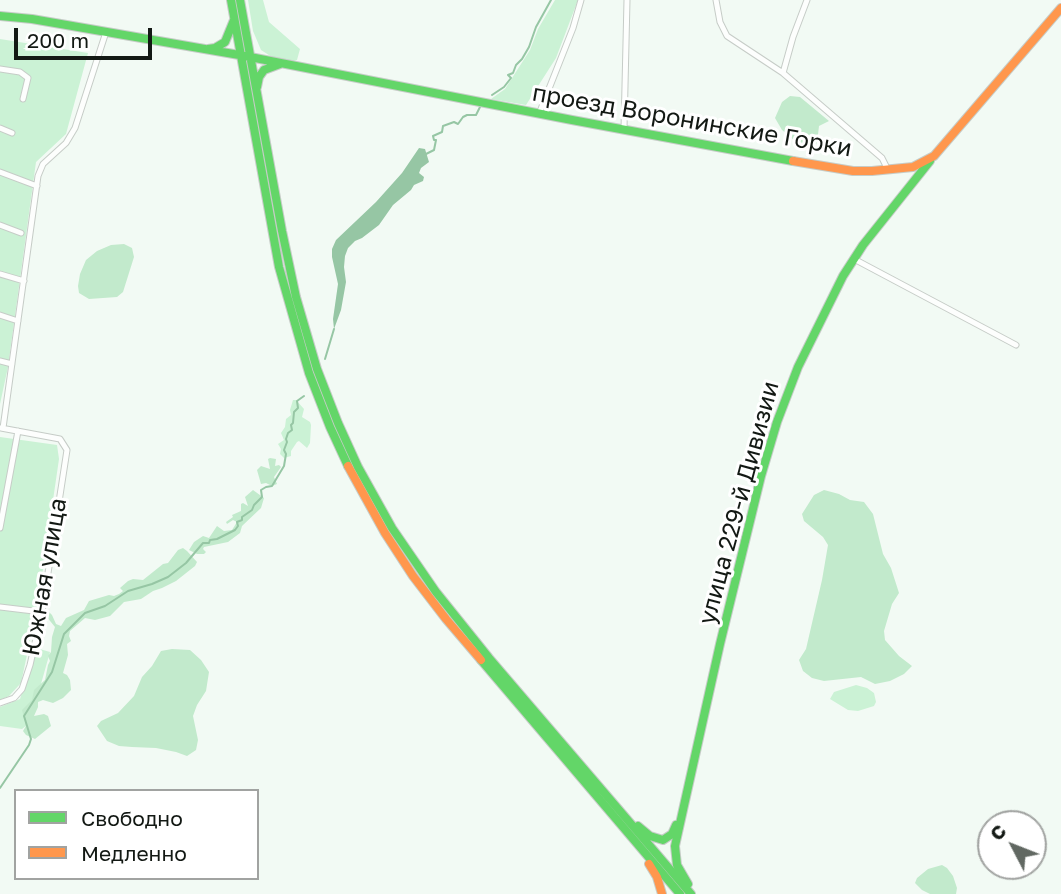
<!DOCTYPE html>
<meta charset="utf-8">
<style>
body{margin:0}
#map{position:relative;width:1061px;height:894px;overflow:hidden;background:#f2faf4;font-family:"Golos Text",sans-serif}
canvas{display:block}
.legend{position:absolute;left:14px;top:789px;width:245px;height:91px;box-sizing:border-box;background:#fff;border:2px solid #a1a3a1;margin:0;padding:9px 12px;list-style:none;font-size:21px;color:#131914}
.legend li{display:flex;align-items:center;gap:14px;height:35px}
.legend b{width:35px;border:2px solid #a1a3a1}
.north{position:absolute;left:977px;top:810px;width:70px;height:70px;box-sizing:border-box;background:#fff;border:2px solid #a1a3a1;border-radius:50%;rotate:312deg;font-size:19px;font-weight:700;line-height:28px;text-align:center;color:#131914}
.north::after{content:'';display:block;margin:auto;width:24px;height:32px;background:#616862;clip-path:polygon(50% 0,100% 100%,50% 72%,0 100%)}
.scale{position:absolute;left:14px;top:28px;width:138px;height:32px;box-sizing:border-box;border:4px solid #131914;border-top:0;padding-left:9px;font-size:21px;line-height:24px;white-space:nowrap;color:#131914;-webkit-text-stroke:5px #fff;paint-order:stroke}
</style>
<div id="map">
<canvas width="1061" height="894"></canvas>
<ul class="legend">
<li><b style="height:9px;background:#63d668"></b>Свободно</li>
<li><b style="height:9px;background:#ff974d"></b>Медленно</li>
</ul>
<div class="north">С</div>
<div class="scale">200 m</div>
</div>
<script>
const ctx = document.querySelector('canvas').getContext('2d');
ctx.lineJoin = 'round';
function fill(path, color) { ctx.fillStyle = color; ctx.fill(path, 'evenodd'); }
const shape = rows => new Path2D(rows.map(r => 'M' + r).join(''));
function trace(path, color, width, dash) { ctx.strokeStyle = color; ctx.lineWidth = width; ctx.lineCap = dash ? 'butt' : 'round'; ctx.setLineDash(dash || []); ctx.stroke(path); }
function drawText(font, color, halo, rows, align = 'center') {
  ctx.font = font + ' "Golos Text",sans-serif'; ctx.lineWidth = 6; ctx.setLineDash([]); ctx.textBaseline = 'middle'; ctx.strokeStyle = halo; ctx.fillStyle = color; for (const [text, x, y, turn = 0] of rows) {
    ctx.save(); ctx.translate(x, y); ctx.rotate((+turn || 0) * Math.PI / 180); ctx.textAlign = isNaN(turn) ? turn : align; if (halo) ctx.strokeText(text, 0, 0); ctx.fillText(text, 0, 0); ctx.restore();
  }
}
fill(shape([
 [248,0,263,0,269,22,300,49,297,60,293,61,272,57,261,50,253,31],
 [555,0,578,0,556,58,526,105,491,99,505,89,530,50,538,29],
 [0,39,88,53,66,134,36,162,8,367,0,404],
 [293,400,296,400,304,409,302,417,310,422,311,425,310,443,307,448,299,441,297,442,291,451,291,456,284,458,280,454,281,449,278,444,284,440,281,433,285,427,286,419,291,415,290,410],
 [0,437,57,445,59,459,38,603,21,683,9,696,0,700],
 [36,648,50,652,30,723,22,729,0,726,0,707,20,699],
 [856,685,867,688,874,693,876,702,874,706,858,711,848,710,830,699,834,692]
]), '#cbf2d5');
fill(shape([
 [790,96,800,97,829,121,819,126,817,143,812,146,794,140,782,130,775,118,782,102],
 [124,244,132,248,134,257,123,292,117,297,89,299,79,293,78,286,80,274,86,260,97,251,111,245],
 [270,458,276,459,275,466,279,465,281,467,274,477,277,484,272,486,266,483,261,484,257,470,261,466,270,469,268,459],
 [253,490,264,498,261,508,242,526,240,533,228,542,204,547,203,549,206,552,204,554,197,554,189,550,194,542,203,536,209,538,217,526,224,531,232,530,237,522,233,520,227,524,226,522,233,517,232,515,241,511,241,504,243,503,248,506,245,497],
 [824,490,839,494,850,500,864,502,873,514,883,554,891,568,899,593,892,604,884,631,885,640,899,656,912,666,904,674,890,681,875,684,861,677,824,681,812,678,803,671,799,660,806,649,822,580,828,545,823,537,804,521,802,514,814,495],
 [183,548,187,551,197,562,195,566,176,581,162,588,153,591,141,599,124,602,110,616,95,620,85,618,70,631,69,636,71,641,67,644,68,655,63,673,67,675,70,680,71,690,63,698,53,703,43,700,38,702,38,707,34,716,44,714,48,716,51,726,35,739,26,735,23,731,26,726,22,710,32,700,34,690,45,680,48,665,50,661,48,656,51,652,52,637,55,627,46,616,48,611,52,615,56,624,61,626,66,618,84,610,89,601,109,595,114,596,119,594,123,591,120,588,128,581,133,579,143,580,163,564,168,563,178,550],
 [172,649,190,650,201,660,209,672,206,691,197,705,193,716,198,740,196,750,187,756,176,752,156,748,132,747,119,746,107,741,97,726,101,721,118,713,134,696,142,677,152,666,161,651],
 [942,865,947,868,953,876,957,888,956,894,930,894,922,890,915,883,917,878,928,869]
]), '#c2eacc');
fill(shape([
 [419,148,425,149,429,162,421,168,419,173,424,177,423,181,414,185,411,190,393,205,379,225,362,238,355,241,348,248,345,256,344,267,346,282,341,310,334,329,333,319,338,284,332,257,332,249,336,240,376,202,402,173]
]), '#96c6a4');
trace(shape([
 [492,95,504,87,511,78,508,75,513,73,516,65,522,59,529,47,536,27,551,0],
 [426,154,434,150,436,140,434,140,433,136,442,132,443,126,454,122,458,124,463,117,467,115,476,115,480,107],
 [325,359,334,329],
 [0,788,29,745,31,739,24,716,52,672,64,634,85,613,105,606,128,591,152,584,168,577,186,563,203,543,209,543,210,540,217,539,235,530,238,526,237,522,242,520,242,517,252,510,254,505,262,497,261,490,266,487,272,486,284,466,286,454,284,450,287,442,286,439,288,433,292,430,291,425,293,423,294,412,298,408,297,401,304,396]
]), '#96c6a4', 2);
const street = shape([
 [716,0,720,22,727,36,783,73,882,158,888,170],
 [0,69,20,72,28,78,23,99],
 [783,73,793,37,807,0],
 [539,114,573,28,581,0],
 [0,128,12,133],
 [624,129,627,0],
 [0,172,37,186],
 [0,225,21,233],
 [854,259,1016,345],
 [0,274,24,281],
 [0,315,18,321],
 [0,361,12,364],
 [3,428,38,176,43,164,66,143,75,128,106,32],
 [0,528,18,431],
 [0,607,42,612],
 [0,703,14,698,22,689,30,665,42,612,67,450,60,439,1,428]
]);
const fast = shape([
 [231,0,279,267,309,373,330,427,348,466],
 [240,0,282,231,296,297,317,369,338,423,358,467,392,528,436,592,489,658,691,894],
 [0,16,32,19,245,56,572,120,793,161],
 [208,49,215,48,225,42,234,20],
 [257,87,259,77,264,70,280,64],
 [481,660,680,894],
 [638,826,650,836,663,840,672,834,676,825],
 [688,884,677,865,675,846,720,644,761,476,777,422,798,367,843,276,863,245,930,161]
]);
const slow = shape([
 [793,161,853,171,872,171,913,167,934,156,1061,8],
 [348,466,385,533,413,576,446,619,481,660],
 [649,864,657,877,662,894]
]);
trace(street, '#c6ccc7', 7);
trace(fast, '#c6ccc7', 10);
trace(slow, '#c6ccc7', 10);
trace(street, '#fdfefd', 5);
trace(fast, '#63d668', 8);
trace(slow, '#ff974d', 8);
drawText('24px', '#131914', '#fff', [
 ["проезд Воронинские Горки",692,121,10],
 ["улица 229-й Дивизии",739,503,-75],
 ["Южная улица",45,577,-80]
]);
</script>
